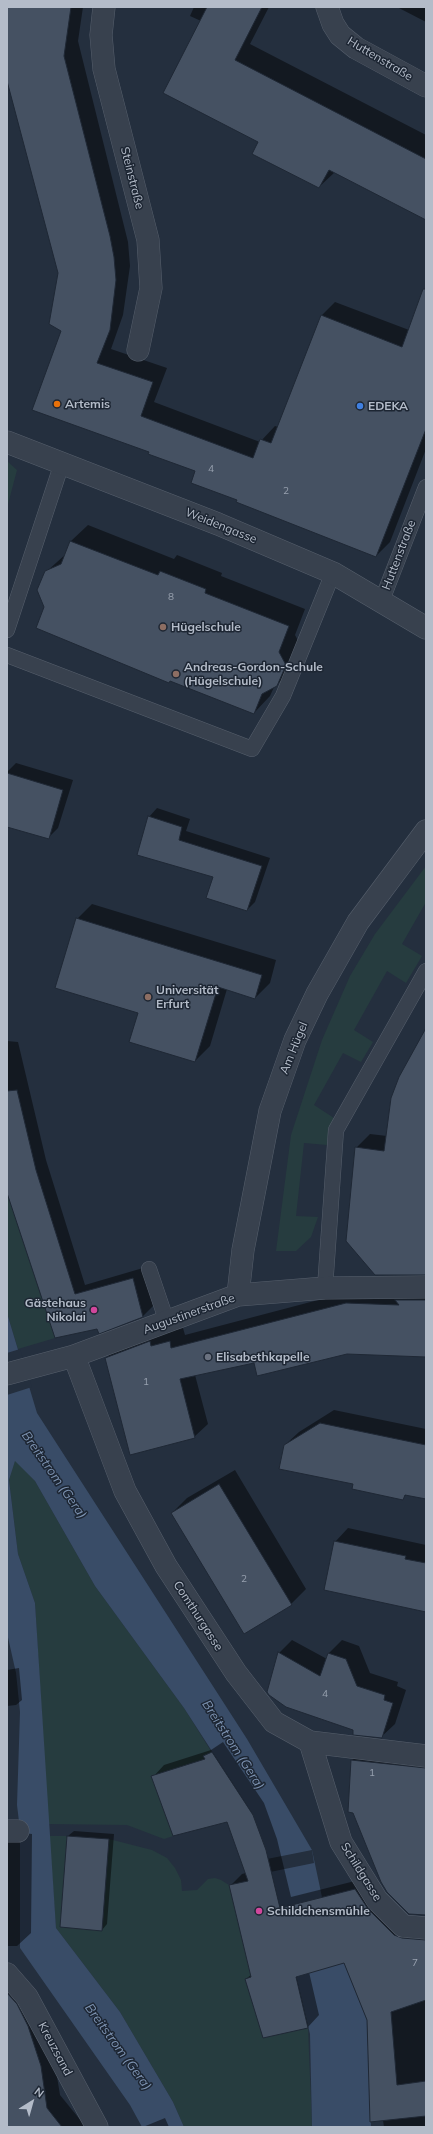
<!DOCTYPE html>
<meta charset="utf-8">
<style>
body{margin:0}
#map{position:relative;width:433px;height:2134px;overflow:hidden;background:#242f3e;font-family:Mulish,sans-serif}
canvas{display:block}
.frame{position:absolute;inset:0;border:8px solid #b4bcc9;pointer-events:none}
.north{position:absolute;left:12px;top:2082px;width:40px;height:40px;-webkit-text-stroke:3px #1d2633;paint-order:stroke;rotate:37deg;font-size:11px;font-weight:700;line-height:16px;text-align:center;color:#b4bcc9}
.north::after{content:'';display:block;margin:auto;width:14px;height:18px;background:#b4bcc9;clip-path:polygon(50% 0,100% 100%,50% 72%,0 100%)}
</style>
<div id="map">
<canvas width="433" height="2134"></canvas>
<div class="frame"></div>
<div class="north">N</div>
</div>
<script>
const ctx = document.querySelector('canvas').getContext('2d');
ctx.lineJoin = 'round';
function fill(path, color) { ctx.fillStyle = color; ctx.fill(path, 'evenodd'); }
const shape = rows => new Path2D(rows.map(r => 'M' + r).join(''));
function trace(path, color, width, dash) { ctx.strokeStyle = color; ctx.lineWidth = width; ctx.lineCap = dash ? 'butt' : 'round'; ctx.setLineDash(dash || []); ctx.stroke(path); }
function drawText(font, color, halo, rows, align = 'center') {
  ctx.font = font + ' Mulish,sans-serif'; ctx.lineWidth = 3; ctx.setLineDash([]); ctx.textBaseline = 'middle'; ctx.strokeStyle = halo; ctx.fillStyle = color; for (const [text, x, y, turn = 0] of rows) {
    ctx.save(); ctx.translate(x, y); ctx.rotate((+turn || 0) * Math.PI / 180); ctx.textAlign = isNaN(turn) ? turn : align; if (halo) ctx.strokeText(text, 0, 0); ctx.fillText(text, 0, 0); ctx.restore();
  }
}
fill(shape([
 [7,461,17,470,7,508],
 [426,866,426,902,402,944,422,956,406,983,387,971,354,1030,373,1042,361,1062,343,1053,314,1105,334,1118,329,1128,327,1145,304,1143,296,1216,318,1217,311,1237,296,1251,276,1251,291,1135,322,1040,350,976,375,934],
 [7,1193,55,1338,18,1349,7,1313],
 [15,1460,35,1481,95,1586,184,1708,214,1756,152,1777,173,1836,164,1839,127,1825,48,1824,35,1603,18,1554,9,1480],
 [49,1836,67,1836,61,1927,102,1930,109,1839,152,1850,167,1858,175,1868,181,1880,182,1891,197,1890,208,1879,215,1878,221,1880,229,1885,243,1941,293,1965,245,1979,263,2037,308,2028,312,2127,184,2127,173,2102,120,2012,56,1928]
]), '#263c3f');
fill(shape([
 [7,1313,37,1413,247,1739,312,1850,322,1897,344,1963,367,2020,371,2127,312,2127,310,2034,268,1857,252,1813,184,1708,95,1586,35,1481,15,1461,9,1480,18,1554,35,1603,56,1928,120,2012,173,2102,184,2127,142,2127,130,2105,20,1948,20,1830,17,1805,20,1712,16,1673,7,1633]
]), '#394c67');
fill(shape([
 [20,1349,32,1387,7,1395,7,1353],
 [312,1850,314,1863,270,1872,267,1859]
]), '#242f3e');
fill(shape([
 [9,7,83,7,78,41,128,242,130,266,123,315,111,349,167,368,154,402,260,442,275,426,278,427,321,316,335,302,409,330,426,317,426,449,390,542,376,556,197,471,150,451,63,330,59,273,7,77],
 [194,7,269,7,250,44,426,135,426,219,335,172,319,187,260,141,201,21,190,16],
 [397,7,426,7,426,22],
 [88,525,174,559,177,555,222,573,221,576,305,609,295,635,302,648,294,669,274,687,270,696,254,713,46,607,46,572,67,553,71,541],
 [16,763,73,780,58,828,48,838,7,826,7,772],
 [157,808,190,819,186,831,270,858,255,902,247,910,214,876,149,817],
 [92,904,276,960,270,983,255,998,227,989,210,1046,195,1061,140,1013,77,919],
 [426,1031,426,1275,356,1148,370,1134,387,1136],
 [7,1041,18,1042,46,1160,85,1285,143,1268,153,1306,143,1316,99,1332,98,1328,56,1337,7,1190],
 [426,1286,426,1356,347,1353,255,1361,195,1375,208,1424,194,1437,106,1358,120,1344,183,1328,185,1335,360,1289],
 [334,1410,426,1429,426,1498,407,1494,403,1498,354,1483,285,1445,299,1432],
 [235,1470,306,1589,291,1604,172,1513,187,1498],
 [348,1528,426,1545,426,1611,335,1542],
 [292,1640,327,1659,329,1653,342,1640,359,1646,370,1673,398,1682,397,1686,406,1690,395,1724,381,1737,354,1729,279,1653],
 [19,1668,22,1700,16,1705,7,1706,7,1670],
 [223,1742,264,1803,277,1839,291,1897,367,1878,379,1897,426,1928,426,2127,384,2127,368,2019,344,1962,309,1972,319,2015,308,2027,246,1979,252,1974,230,1886,242,1874,246,1873,227,1821,153,1777,164,1765,211,1750],
 [364,1749,426,1756,426,1914,353,1812,349,1811,352,1760],
 [7,1831,32,1834,31,1933,17,1946,7,1946],
 [74,1831,114,1834,107,1924,102,1930,68,1836],
 [7,1967,53,2052,60,2095,86,2127,7,2127],
 [165,2118,169,2127,143,2127]
]), '#0007');
const building = shape([
 [7,7,71,7,64,56,110,236,114,257,116,280,110,330,97,363,153,382,141,416,253,458,260,439,271,443,321,315,402,347,423,289,426,289,426,429,376,557,236,502,237,500,191,483,195,471,148,454,149,452,32,410,61,331,49,324,58,273,7,81,7,7],
 [207,7,262,7,235,60,426,159,426,220,329,170,319,188,252,154,258,142,163,93,207,7],
 [70,541,158,575,160,571,206,589,205,593,289,626,279,652,286,665,277,686,262,694,254,714,170,681,169,683,36,628,44,607,37,590,45,571,61,564,70,541],
 [7,773,63,790,49,839,7,827,7,773],
 [148,816,182,827,179,840,262,866,247,911,206,898,213,877,137,855,148,816],
 [76,918,262,975,255,999,218,987,195,1062,129,1042,138,1013,55,988,76,918],
 [426,1028,426,1275,375,1275,346,1241,355,1147,384,1151,391,1098,399,1077,426,1028],
 [17,1090,36,1170,75,1294,133,1278,143,1317,99,1334,97,1329,55,1338,7,1193,7,1091,17,1090],
 [395,1300,426,1300,426,1357,347,1354,257,1376,254,1363,180,1379,195,1438,130,1455,105,1358,150,1341,151,1346,170,1341,171,1348,346,1303,399,1305,395,1300],
 [320,1423,426,1445,426,1499,405,1495,403,1500,352,1489,353,1484,279,1469,284,1445,320,1423],
 [219,1484,292,1605,244,1634,171,1513,219,1484],
 [334,1541,406,1556,405,1559,426,1563,426,1612,324,1590,334,1541],
 [278,1652,320,1676,328,1653,346,1659,357,1686,385,1695,384,1700,393,1703,382,1738,353,1735,353,1730,286,1707,269,1695,267,1692,278,1652],
 [212,1752,253,1815,266,1850,280,1908,355,1889,368,1909,394,1935,402,1938,426,1940,426,2000,391,2012,397,2085,426,2081,426,2116,370,2122,367,2020,344,1963,296,1977,308,2028,263,2038,245,1979,251,1977,229,1885,248,1881,227,1822,173,1836,151,1776,205,1759,203,1756,212,1752],
 [351,1760,426,1768,426,1915,409,1914,387,1892,381,1882,353,1813,348,1812,351,1760],
 [67,1836,109,1839,102,1931,60,1927,67,1836],
 [7,1993,17,2004,28,2026,41,2066,47,2108,62,2127,7,2127,7,1993]
]);
fill(building, '#455162');
trace(building, '#1f2835', 1);
const lane = shape([
 [382,600,426,487],
 [7,630,62,463],
 [7,655,252,749,283,696,333,573],
 [149,1269,167,1322],
 [325,1288,336,1130,426,971]
]);
const street = shape([
 [104,7,101,35,104,69,148,240,151,288,138,350],
 [327,7,333,24,340,35,356,48,426,86],
 [7,442,218,524,333,573,426,628],
 [238,1295,243,1250,270,1111,295,1040,317,994,358,922,426,831],
 [74,1356,125,1491,166,1566,236,1673,274,1722,310,1742,426,1756],
 [7,1374,74,1356,238,1295,325,1288,426,1287],
 [310,1742,341,1842,377,1900,403,1926,426,1928],
 [7,1831,18,1831],
 [7,1974,27,1997,97,2127]
]);
trace(lane, '#565f6c', 16);
trace(street, '#565f6c', 23);
trace(lane, '#38414e', 15);
trace(street, '#38414e', 22);
for (const [x, y, r, color] of [
 [57,404,4,"#e8710a"],
 [360,406,4,"#3f7fe0"],
 [163,627,4,"#8d6e63"],
 [176,674,4,"#8d6e63"],
 [148,997,4,"#8d6e63"],
 [94,1310,4,"#d1479c"],
 [208,1357,4,"#6b7280"],
 [259,1911,4,"#d1479c"]
]) { const dot = new Path2D(); dot.arc(x, y, r, 0, 2 * Math.PI); ctx.fillStyle = color; ctx.fill(dot); trace(dot, '#1d2633', 1.5); }
drawText('10px', '#98a1af', null, [
 ["4",211,469],
 ["2",286,491],
 ["8",171,597],
 ["1",146,1382],
 ["2",244,1579],
 ["4",325,1694],
 ["1",372,1773],
 ["7",415,1963]
]);
drawText('12px', '#b4bcc9', '#1d2633', [
 ["Huttenstraße",380,59,31],
 ["Steinstraße",132,178,76],
 ["Weidengasse",221,526,22],
 ["Huttenstraße",399,555,-69],
 ["Am Hügel",294,1048,-68],
 ["Augustinerstraße",189,1314,-20],
 ["Comthurgasse",198,1616,57],
 ["Schildgasse",361,1872,58],
 ["Kreuzsand",55,2049,62]
]);
drawText('bold 12px', '#b4bcc9', '#1d2633', [
 ["Artemis",65,404],
 ["EDEKA",368,406],
 ["Hügelschule",171,627],
 ["Andreas-Gordon-Schule",184,667],
 ["(Hügelschule)",184,681],
 ["Universität",156,990],
 ["Erfurt",156,1004],
 ["Gästehaus",86,1303,"right"],
 ["Nikolai",86,1317,"right"],
 ["Elisabethkapelle",216,1357],
 ["Schildchensmühle",267,1911]
], 'left');
drawText('italic 13px', '#7c92b1', '#1d2633', [
 ["Breitstrom (Gera)",54,1475,55],
 ["Breitstrom (Gera)",233,1745,57],
 ["Breitstrom (Gera)",118,2047,54]
]);
</script>
